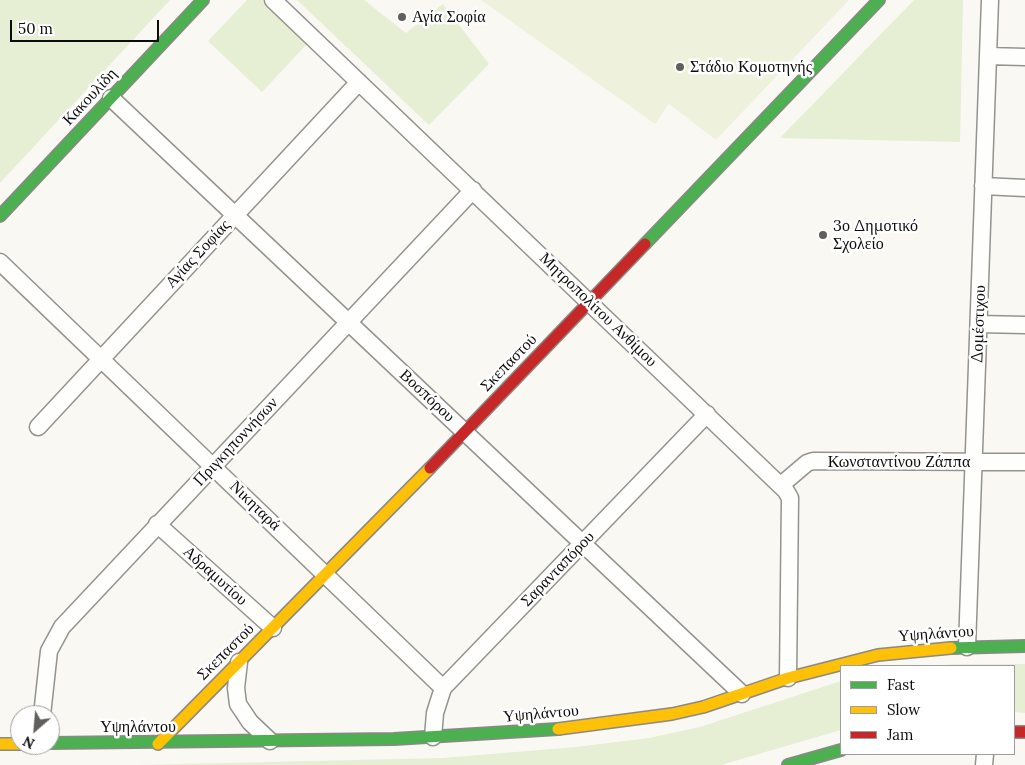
<!DOCTYPE html>
<meta charset="utf-8">
<style>
body{margin:0}
#map{position:relative;width:1025px;height:765px;overflow:hidden;background:#faf8f2;font-family:Lora,serif}
canvas{display:block}
.legend{position:absolute;left:840px;top:665px;width:175px;height:90px;box-sizing:border-box;background:#fff;border:1px solid #9e9e9e;margin:0;padding:6px 9px;list-style:none;font-size:15px;color:#0d0d0d}
.legend li{display:flex;align-items:center;gap:10px;height:25px}
.legend b{width:25px;border:1px solid #9e9e9e}
.north{position:absolute;left:10px;top:705px;width:50px;height:50px;box-sizing:border-box;background:#fff;border:1px solid #9e9e9e;border-radius:50%;rotate:207deg;font-size:14px;font-weight:700;line-height:20px;text-align:center;color:#0d0d0d}
.north::after{content:'';display:block;margin:auto;width:18px;height:22px;background:#605f5d;clip-path:polygon(50% 0,100% 100%,50% 72%,0 100%)}
.scale{position:absolute;left:10px;top:20px;width:149px;height:22px;box-sizing:border-box;border:2px solid #0d0d0d;border-top:0;padding-left:6px;font-size:15px;line-height:18px;white-space:nowrap;color:#0d0d0d;-webkit-text-stroke:4px #fff;paint-order:stroke}
</style>
<div id="map">
<canvas width="1025" height="765"></canvas>
<ul class="legend">
<li><b style="height:6px;background:#4caf50"></b>Fast</li>
<li><b style="height:6px;background:#ffc107"></b>Slow</li>
<li><b style="height:6px;background:#c62828"></b>Jam</li>
</ul>
<div class="north">N</div>
<div class="scale">50 m</div>
</div>
<script>
const ctx = document.querySelector('canvas').getContext('2d');
ctx.lineJoin = 'round';
function fill(path, color) { ctx.fillStyle = color; ctx.fill(path, 'evenodd'); }
const shape = rows => new Path2D(rows.map(r => 'M' + r).join(''));
function trace(path, color, width, dash) { ctx.strokeStyle = color; ctx.lineWidth = width; ctx.lineCap = dash ? 'butt' : 'round'; ctx.setLineDash(dash || []); ctx.stroke(path); }
function drawText(font, color, halo, rows, align = 'center') {
  ctx.font = font + ' Lora,serif'; ctx.lineWidth = 5; ctx.setLineDash([]); ctx.textBaseline = 'middle'; ctx.strokeStyle = halo; ctx.fillStyle = color; for (const [text, x, y, turn = 0] of rows) {
    ctx.save(); ctx.translate(x, y); ctx.rotate((+turn || 0) * Math.PI / 180); ctx.textAlign = isNaN(turn) ? turn : align; if (halo) ctx.strokeText(text, 0, 0); ctx.fillText(text, 0, 0); ctx.restore();
  }
}
fill(shape([
 [0,0,170,0,0,183],
 [247,0,262,0,308,43,262,92,208,41],
 [297,0,364,0,406,33,443,4,489,64,429,125],
 [914,0,963,0,960,142,780,138],
 [956,664,1025,664,1025,713,1014,712,1014,666,931,666],
 [841,681,841,730,721,765,139,765,443,758,576,747,649,738,700,727]
]), '#e6eed3');
fill(shape([
 [481,0,849,0,716,140,669,104,655,124]
]), '#eef2dd');
const street = shape([
 [273,0,786,491,790,498,788,678],
 [988,56,1025,57],
 [111,98,742,694],
 [983,186,1025,188],
 [0,262,443,688],
 [979,324,1025,325],
 [38,427,359,82],
 [781,485,807,463,813,461,1025,462],
 [157,524,273,628],
 [967,647,990,0],
 [239,662,236,688,238,704,250,722,270,741],
 [42,715,49,651,62,627,473,190],
 [433,737,435,713,443,688,707,414],
 [984,765,985,754]
]);
const fast = shape([
 [0,216,203,0],
 [645,244,879,0],
 [951,648,1025,646],
 [50,743,394,739,558,729],
 [788,765,841,750]
]);
const slow = shape([
 [558,729,672,714,703,707,788,678,878,655,951,648],
 [0,744,20,744],
 [158,744,430,468]
]);
const jam = shape([
 [430,468,645,244],
 [1014,732,1025,732]
]);
trace(street, '#949390', 19);
trace(fast, '#8a8987', 14);
trace(slow, '#8a8987', 14);
trace(jam, '#8a8987', 14);
trace(street, '#fefefd', 16);
trace(fast, '#4caf50', 11);
trace(slow, '#ffc107', 11);
trace(jam, '#c62828', 11);
for (const [x, y, r, color] of [
 [402,17,5,"#605f5d"],
 [680,67,5,"#605f5d"],
 [823,235,5,"#605f5d"]
]) { const dot = new Path2D(); dot.arc(x, y, r, 0, 2 * Math.PI); ctx.fillStyle = color; ctx.fill(dot); trace(dot, '#fff', 2); }
drawText('16px', '#0d0d0d', '#fff', [
 ["Αγία Σοφία",412,17],
 ["Στάδιο Κομοτηνής",690,67],
 ["3ο Δημοτικό",833,226],
 ["Σχολείο",833,244]
], 'left');
drawText('16px', '#0d0d0d', '#fff', [
 ["Κακουλίδη",90,97,-47],
 ["Αγίας Σοφίας",198,254,-47],
 ["Μητροπολίτου Ανθίμου",598,310,44],
 ["Δομέστιχου",979,324,-88],
 ["Σκεπαστού",509,363,-46],
 ["Βοσπόρου",427,396,43],
 ["Πριγκηποννήσων",236,442,-47],
 ["Κωνσταντίνου Ζάππα",899,462],
 ["Νικηταρά",255,506,44],
 ["Σαρανταπόρου",558,569,-46],
 ["Αδραμυτίου",215,576,42],
 ["Υψηλάντου",936,634,-4],
 ["Σκεπαστού",226,652,-45],
 ["Υψηλάντου",541,714,-5],
 ["Υψηλάντου",138,727]
]);
</script>
